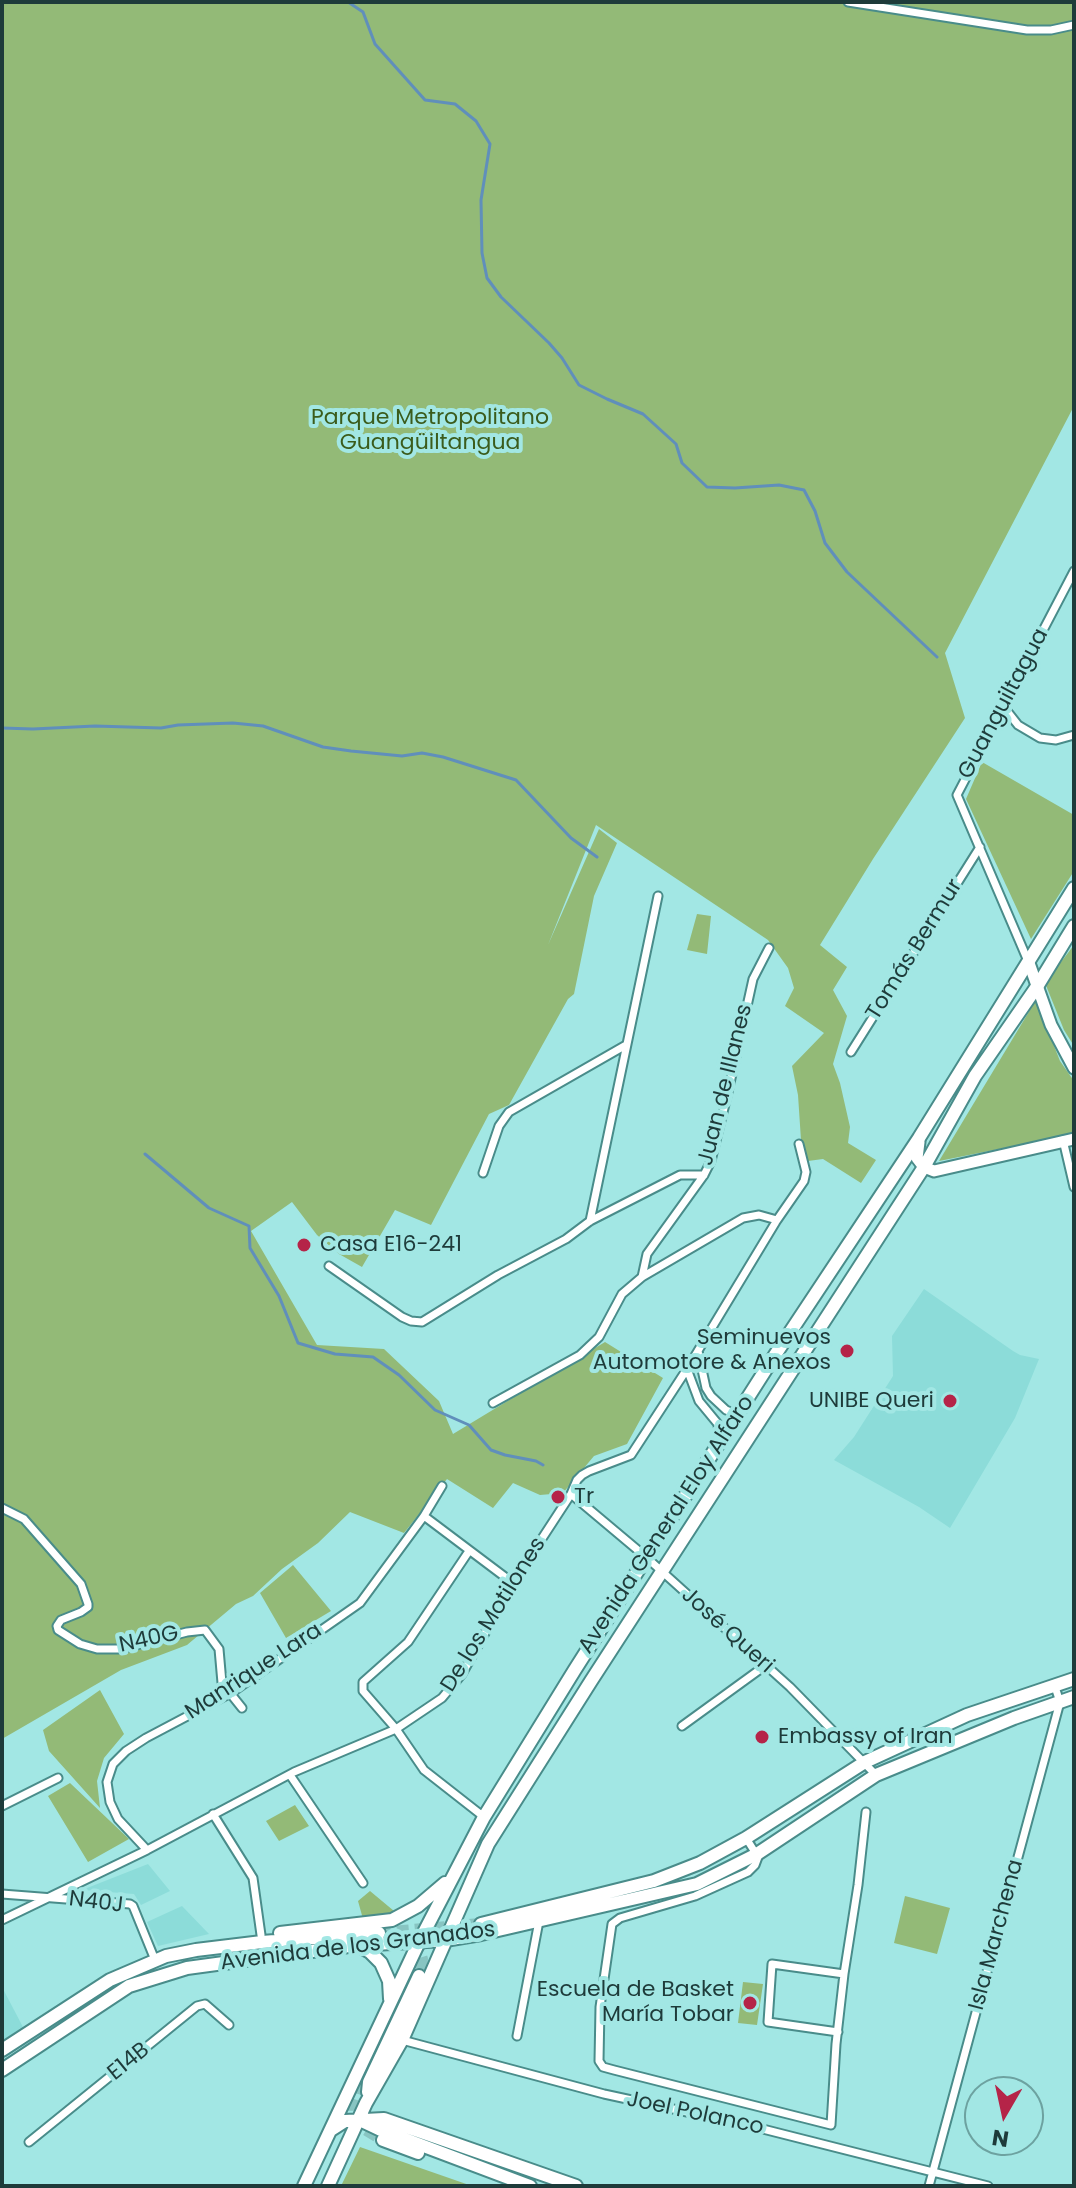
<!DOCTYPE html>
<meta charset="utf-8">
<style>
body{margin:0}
#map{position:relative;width:1076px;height:2188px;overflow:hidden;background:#a2e7e4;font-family:Poppins,sans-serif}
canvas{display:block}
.frame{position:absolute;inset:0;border:4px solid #1e3b3a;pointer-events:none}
.north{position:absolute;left:964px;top:2076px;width:80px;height:80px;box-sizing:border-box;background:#a2e7e4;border:2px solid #6da2a0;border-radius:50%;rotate:189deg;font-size:22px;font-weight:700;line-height:32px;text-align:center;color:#1e3b3a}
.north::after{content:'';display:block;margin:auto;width:28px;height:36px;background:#b52448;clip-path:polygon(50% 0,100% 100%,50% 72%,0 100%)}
</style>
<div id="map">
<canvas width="1076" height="2188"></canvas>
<div class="frame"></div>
<div class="north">N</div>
</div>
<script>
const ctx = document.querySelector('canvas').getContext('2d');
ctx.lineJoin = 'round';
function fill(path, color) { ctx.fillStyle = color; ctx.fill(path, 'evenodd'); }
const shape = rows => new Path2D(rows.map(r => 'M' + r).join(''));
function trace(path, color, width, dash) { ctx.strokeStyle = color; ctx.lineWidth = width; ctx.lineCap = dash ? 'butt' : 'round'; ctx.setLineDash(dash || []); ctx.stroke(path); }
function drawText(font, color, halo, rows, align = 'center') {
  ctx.font = font + ' Poppins,sans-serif'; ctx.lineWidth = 8; ctx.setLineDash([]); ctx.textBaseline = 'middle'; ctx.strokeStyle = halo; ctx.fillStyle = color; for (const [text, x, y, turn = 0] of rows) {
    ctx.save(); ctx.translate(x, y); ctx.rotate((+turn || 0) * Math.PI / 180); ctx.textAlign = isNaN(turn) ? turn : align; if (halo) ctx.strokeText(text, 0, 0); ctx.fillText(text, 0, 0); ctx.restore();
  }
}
fill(shape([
 [924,1289,1013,1351,1020,1355,1039,1359,1015,1418,950,1528,919,1507,834,1460,854,1437,893,1376,892,1336],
 [148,1864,170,1891,141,1905,134,1894,82,1890],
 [182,1906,209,1934,158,1946,147,1922],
 [2,1987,24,2029,2,2041]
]), '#8cdcd9');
fill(shape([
 [2,2,1074,2,1074,406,945,653,965,718,873,859,820,945,847,967,833,990,847,1016,833,1064,840,1083,850,1127,848,1143,876,1160,861,1183,823,1159,808,1161,801,1140,798,1095,792,1066,824,1033,785,1006,794,988,788,968,768,940,596,825,548,945,599,829,617,843,594,896,574,994,568,999,509,1105,489,1114,431,1225,395,1210,362,1267,339,1254,317,1235,292,1202,251,1231,317,1345,384,1349,439,1401,453,1434,605,1342,663,1378,627,1444,594,1456,563,1493,540,1495,513,1483,493,1508,447,1479,404,1533,350,1512,318,1543,282,1569,253,1596,236,1604,187,1645,121,1670,2,1739],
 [982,762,1074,815,1074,871,1031,939,966,799],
 [697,914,711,916,707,954,687,950],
 [1074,945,1074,1046,1064,1030,1045,983],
 [1036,1000,1060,1061,1074,1081,1074,1134,939,1161],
 [293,1565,331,1611,286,1638,260,1593],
 [100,1690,124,1734,104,1758,97,1781,100,1808,49,1751,43,1730],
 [70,1783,129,1839,88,1862,48,1796],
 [295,1805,309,1826,279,1841,266,1821],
 [370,1891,394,1911,383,1916,363,1919,358,1901],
 [905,1896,950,1908,937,1954,894,1943],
 [743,1982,763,1984,757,2025,738,2023],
 [360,2147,472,2186,341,2186]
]), '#93ba77');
trace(shape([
 [348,2,363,12,375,44,425,100,455,104,476,121,490,144,481,200,482,253,487,278,501,297,549,343,562,358,579,385,607,399,643,414,676,444,682,463,707,487,735,488,779,485,804,490,815,511,825,543,847,572,937,657],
 [2,728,33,729,95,726,161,728,178,725,233,723,263,726,323,747,351,751,402,756,422,753,443,757,516,780,571,838,597,857],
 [145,1154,209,1208,249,1226,250,1248,279,1296,298,1343,335,1354,373,1357,399,1375,435,1410,469,1425,491,1450,505,1455,536,1461,543,1465]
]), '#608fbb', 3);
trace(shape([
 [379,1933,481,1924],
 [413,1942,418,1947,422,1959,419,1976],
 [360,2082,353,2103,353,2113,363,2128,383,2140]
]), '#88c5c2', 12, [12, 6]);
const street = shape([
 [848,2,1027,30,1051,30,1074,25],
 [1003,706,1018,725,1040,738,1056,740,1074,735],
 [1028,961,957,795,1074,571],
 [851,1052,980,847],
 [1063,1140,1074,1187],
 [483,1173,499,1126,509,1112,626,1045],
 [590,1221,658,896],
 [329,1266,402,1317,411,1321,422,1322,498,1275,566,1239,590,1221,680,1175,704,1175],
 [642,1277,647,1254,704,1175,711,1161,728,1092,753,979,769,948],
 [698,1351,706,1388,711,1396,726,1410,738,1415],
 [687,1369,699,1401,718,1424,719,1438],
 [493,1403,580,1355,599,1337,622,1294,642,1277,743,1218,759,1215,777,1220],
 [571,1494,646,1557,790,1687,876,1775],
 [2,1508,24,1519,81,1584,88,1604,88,1607,81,1612,61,1620,57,1626,58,1630,80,1644,97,1649,121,1649,187,1632,205,1630,219,1649,222,1683,242,1708],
 [424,1516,513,1583],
 [469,1551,408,1642,363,1682,363,1691,396,1729,424,1770,484,1817],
 [682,1726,766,1665],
 [290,1775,363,1883],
 [2,1806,58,1778],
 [213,1814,253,1878,261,1935],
 [746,1838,758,1857,755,1865,748,1872,695,1896,620,1918,612,1924,600,2007,599,2061,603,2067,614,2070,831,2125,836,2044,844,1974,858,1885,866,1812],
 [147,1850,118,1819,110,1802,107,1782,113,1764,126,1751,146,1738,231,1693,360,1603,424,1516,442,1486],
 [2,1894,130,1904,133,1906,155,1960],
 [2,1920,147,1850,294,1772,396,1729,442,1698,462,1674,513,1583,571,1494,577,1480,582,1475,589,1471,631,1455,687,1369,777,1220,804,1181,806,1172,799,1144],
 [838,2032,768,2022,772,1964,844,1974],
 [517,2036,539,1921],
 [402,2040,604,2094,747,2125,988,2186],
 [29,2142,197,2006,205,2004,229,2025],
 [929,2186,1060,1702,1054,1684]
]);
const secondary = shape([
 [1029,963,1051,1025,1074,1068],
 [919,1142,917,1158,924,1167,934,1171,1074,1139]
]);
const primary = shape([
 [481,1924,654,1881,700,1863,746,1838,865,1762,967,1715,1074,1679],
 [280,1933,392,1920,418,1906,445,1883],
 [359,1946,370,1952,381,1963,389,1981,390,1999],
 [2,2050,110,1980,166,1956,196,1950,262,1942,379,1933],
 [2,2070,129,1986,187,1968,356,1945,445,1940,481,1934,697,1884,757,1854,876,1775,1014,1718,1074,1697],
 [368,2092,369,2082,419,1976],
 [362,2121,381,2130,530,2186],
 [331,2130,345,2121,384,2119,576,2186],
 [383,2140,418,2153],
 [304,2186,419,1942,484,1817,574,1671,775,1355,919,1138,1074,888],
 [328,2186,366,2103,402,2040,488,1844,591,1681,924,1167,975,1076,1038,985,1074,926]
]);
trace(street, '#498c8a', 11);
trace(secondary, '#498c8a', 15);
trace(primary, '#498c8a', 16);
trace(street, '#fff', 7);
trace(secondary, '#fff', 11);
trace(primary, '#fff', 12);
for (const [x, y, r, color] of [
 [304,1245,8,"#b52448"],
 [847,1351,8,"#b52448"],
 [950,1401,8,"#b52448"],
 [558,1497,8,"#b52448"],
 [762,1737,8,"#b52448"],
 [750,2003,8,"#b52448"]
]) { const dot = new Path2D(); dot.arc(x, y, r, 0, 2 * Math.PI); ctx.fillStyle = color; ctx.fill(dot); trace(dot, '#a2e7e4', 3); }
drawText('22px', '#3b5c1c', '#a2e7e4', [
 ["Parque Metropolitano",430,418],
 ["Guangüiltangua",430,443]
]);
drawText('22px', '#1e3b3a', '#a2e7e4', [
 ["Guanguiltagua",1004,704,-62],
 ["Tomás Bermur",915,950,-58],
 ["Juan de Illanes",726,1085,-76],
 ["Avenida General Eloy Alfaro",667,1525,-57],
 ["De los Motilones",494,1615,-58],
 ["José Queri",727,1631,42],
 ["N40G",149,1640,-12],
 ["Manrique Lara",254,1672,-33],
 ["N40J",96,1903,7],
 ["Isla Marchena",997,1935,-75],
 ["Avenida de los Granados",358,1947,-7],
 ["E14B",129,2062,-39],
 ["Joel Polanco",695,2114,12]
]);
drawText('22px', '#1e3b3a', '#a2e7e4', [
 ["Casa E16-241",320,1245],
 ["Seminuevos",831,1338,"right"],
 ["Automotore & Anexos",831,1363,"right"],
 ["UNIBE Queri",934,1401,"right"],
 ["Tr",574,1497],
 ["Embassy of Iran",778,1737],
 ["Escuela de Basket",734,1990,"right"],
 ["María Tobar",734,2015,"right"]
], 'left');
</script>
